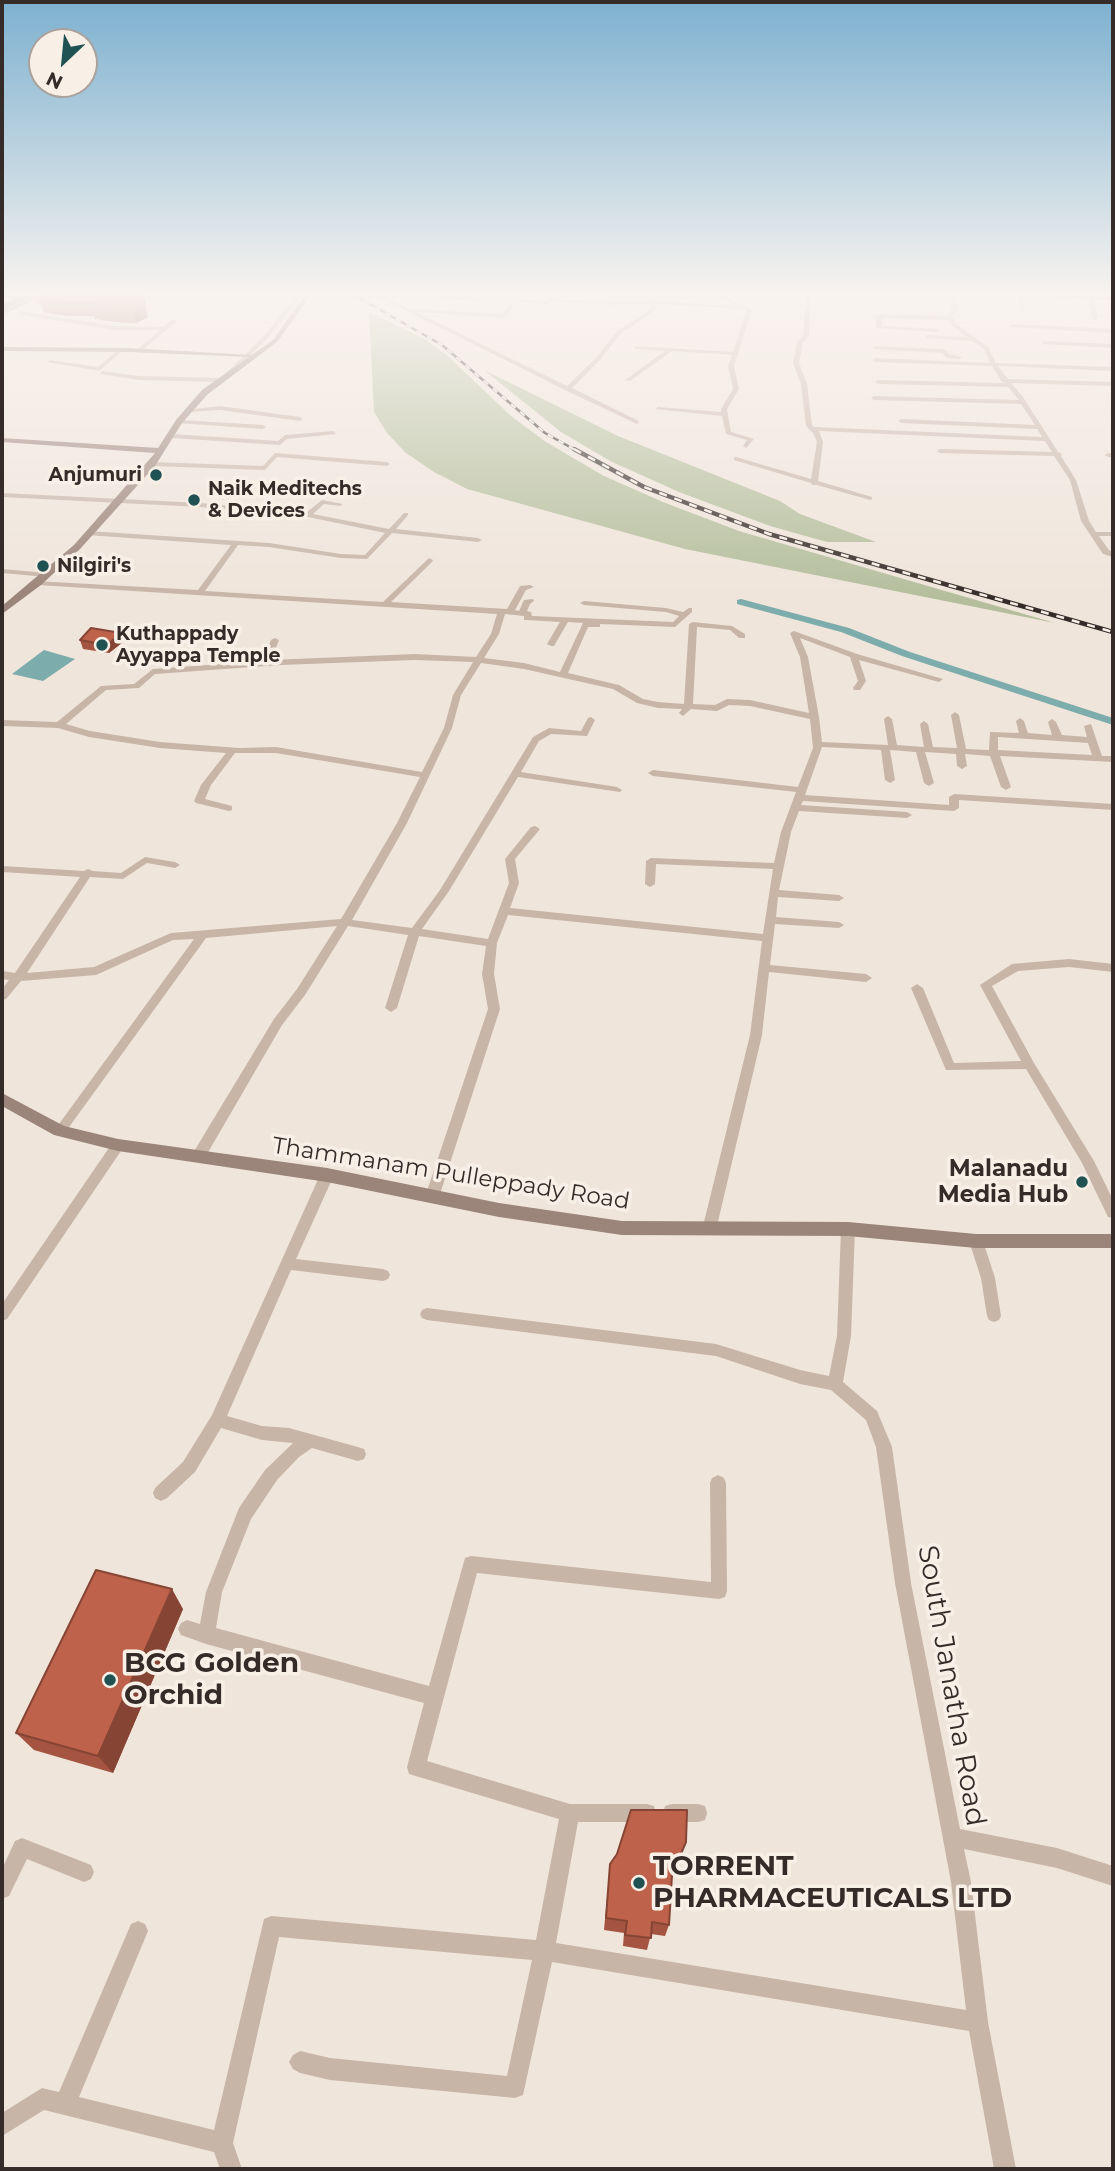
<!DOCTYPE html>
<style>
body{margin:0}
#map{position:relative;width:1115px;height:2171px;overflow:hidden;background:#f0e5db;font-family:Montserrat,sans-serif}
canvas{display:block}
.frame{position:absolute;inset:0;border:4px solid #352b28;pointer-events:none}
.north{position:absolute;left:28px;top:28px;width:70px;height:70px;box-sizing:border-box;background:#f8f0e7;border:2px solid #aaa19b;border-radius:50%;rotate:206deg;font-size:19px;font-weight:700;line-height:28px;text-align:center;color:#352b28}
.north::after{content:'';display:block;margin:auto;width:24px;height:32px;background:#205254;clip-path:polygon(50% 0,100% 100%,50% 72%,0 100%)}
</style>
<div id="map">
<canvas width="1115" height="2171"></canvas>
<div class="frame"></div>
<div class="north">N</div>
</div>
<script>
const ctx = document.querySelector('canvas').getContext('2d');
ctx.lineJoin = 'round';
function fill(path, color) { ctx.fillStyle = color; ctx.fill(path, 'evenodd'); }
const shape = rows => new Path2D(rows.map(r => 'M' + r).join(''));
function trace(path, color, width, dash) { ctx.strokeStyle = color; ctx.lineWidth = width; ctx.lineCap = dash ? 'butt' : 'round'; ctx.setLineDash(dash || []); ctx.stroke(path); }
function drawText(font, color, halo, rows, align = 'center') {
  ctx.font = font + ' Montserrat,sans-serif'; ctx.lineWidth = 7; ctx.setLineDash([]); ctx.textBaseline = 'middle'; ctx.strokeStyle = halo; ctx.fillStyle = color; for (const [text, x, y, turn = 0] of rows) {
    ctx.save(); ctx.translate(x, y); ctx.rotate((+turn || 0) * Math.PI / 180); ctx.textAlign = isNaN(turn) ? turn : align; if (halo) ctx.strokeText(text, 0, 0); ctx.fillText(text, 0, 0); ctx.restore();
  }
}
fill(shape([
 [369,312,423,338,448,356,511,416,546,442,604,476,663,502,739,531,1055,623,685,549,467,489,434,472,406,453,387,433,374,412],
 [484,370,618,436,780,501,800,514,876,542,827,542,770,526,679,492,610,461,561,432]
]), '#b4be9c');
fill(shape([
 [44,650,75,659,43,681,12,674]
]), '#7cacab');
fill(shape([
 [741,599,849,628,910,652,1113,718,1113,725,902,656,841,632,737,604,737,600,741,599]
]), '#7cacab');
fill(shape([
 [297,295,302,295,267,339,230,375,226,375,226,373,263,337,297,295],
 [375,295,381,295,409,309,503,314,514,298,544,301,548,298,612,301,651,301,649,299,652,297,657,301,737,306,717,295,723,295,752,310,734,366,739,389,727,409,731,432,754,439,746,448,743,446,747,440,726,434,722,416,655,409,658,407,721,412,721,409,733,389,728,366,732,355,672,351,630,381,625,380,665,351,636,349,634,346,733,352,746,311,744,309,658,304,652,313,621,333,600,360,572,388,639,421,637,424,565,390,375,295],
 [516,302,545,305,549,302,612,305,652,304,648,311,617,331,596,358,567,386,416,312,505,318,516,302],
 [419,295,442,295,484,300,481,302,419,295],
 [806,295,811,295,809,336,803,342,799,363,807,384,812,425,814,427,1042,437,1037,429,901,423,898,421,901,419,1035,425,1021,404,874,400,871,398,874,396,1019,400,1008,387,878,384,875,382,878,380,1005,383,1002,382,992,366,875,362,872,360,875,358,990,363,984,349,972,341,925,338,927,335,967,337,952,326,949,320,882,318,882,326,939,329,937,332,876,328,876,316,879,314,948,316,952,308,950,295,955,295,958,308,953,317,956,324,988,347,996,363,1113,367,1113,371,998,366,1008,379,1113,382,1113,386,1011,383,1023,397,1058,452,1062,454,1061,456,1076,480,1089,521,1096,532,1113,532,1113,536,1099,536,1109,550,1113,552,1113,557,1103,554,1081,521,1070,480,1054,456,940,453,937,451,940,449,1052,452,1045,441,819,431,823,442,818,481,872,497,872,499,870,500,817,485,812,485,811,483,734,460,734,458,736,457,811,479,817,442,813,433,806,426,801,384,793,363,797,342,803,336,806,295],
 [1018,295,1023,295,1025,312,1020,311,1018,295],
 [1091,295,1094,297,1098,318,1095,320,1092,318,1088,297,1091,295],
 [19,311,114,326,163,327,172,320,177,321,140,352,138,349,160,330,114,330,17,314,19,311],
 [1012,324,1113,329,1113,333,1010,327,1012,324],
 [1044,341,1113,344,1113,348,1042,344,1044,341],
 [875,346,944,349,949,354,962,357,959,359,947,358,942,353,873,349,875,346],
 [119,349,124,350,99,371,47,362,50,360,98,367,119,349],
 [102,371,139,376,219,378,222,380,219,382,139,380,100,374,102,371],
 [220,406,300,417,303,419,300,421,220,410,189,412,186,410,220,406],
 [179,420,263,425,266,427,263,429,177,423,179,420],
 [334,431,336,434,287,439,280,445,172,438,169,436,172,434,278,441,285,435,334,431],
 [275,453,387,462,390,464,387,466,277,457,265,470,152,466,149,464,152,462,263,466,275,453],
 [1108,453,1113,454,1113,458,1106,456,1105,455,1108,453],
 [2,493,200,503,306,513,322,500,343,504,340,506,324,504,313,514,389,529,404,513,408,513,408,515,396,529,478,538,482,540,478,542,392,533,367,559,341,558,269,547,238,545,205,591,383,602,429,558,433,560,432,562,391,602,507,609,520,586,530,585,534,587,526,590,515,610,519,611,524,600,533,599,534,601,530,604,527,611,531,612,532,616,673,622,679,616,666,612,584,605,580,603,584,601,666,608,683,612,689,608,692,608,692,612,675,627,600,624,600,627,588,627,568,673,619,685,643,699,658,702,684,704,689,624,693,622,732,626,745,634,745,638,739,638,730,630,697,627,693,704,715,705,727,699,750,700,809,713,800,657,790,633,794,631,857,654,943,679,939,682,859,660,866,681,860,690,854,690,853,688,858,681,850,657,800,638,808,657,819,717,822,742,888,745,884,719,888,716,892,719,897,745,924,747,920,724,924,721,928,724,933,747,957,748,951,715,955,712,959,715,966,749,989,750,990,732,1019,733,1016,721,1020,718,1024,721,1028,733,1052,735,1048,722,1052,719,1056,722,1062,735,1087,737,1084,726,1091,724,1102,756,1113,756,1113,762,1000,756,1011,787,1006,790,1001,787,990,756,965,754,967,766,962,769,957,766,956,754,925,752,934,783,929,786,924,783,916,752,890,750,895,780,890,783,885,780,881,750,822,747,805,795,949,805,949,797,954,794,1113,804,1113,810,959,800,959,808,954,811,803,801,801,805,907,812,912,815,907,818,799,811,791,832,779,890,839,895,844,898,839,901,778,897,776,917,839,922,844,925,839,928,775,924,770,965,866,974,872,978,866,982,769,972,762,1035,716,1230,714,1234,709,1235,704,1234,702,1230,750,1035,762,941,508,915,497,943,494,974,500,1009,439,1197,437,1201,432,1202,427,1201,425,1197,488,1009,482,974,486,946,419,936,397,1008,391,1012,385,1008,408,935,348,926,305,995,282,1025,203,1161,198,1162,193,1161,192,1157,193,1153,274,1019,297,989,337,926,206,938,64,1134,60,1136,56,1134,54,1131,56,1128,194,939,173,940,96,975,21,981,6,999,2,1000,2,989,9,980,2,979,2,971,15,973,80,877,2,872,2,866,84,871,88,869,93,871,121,873,145,857,175,862,180,865,175,868,147,863,123,879,90,877,27,973,94,967,171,933,341,919,397,823,420,777,276,753,235,753,211,785,205,799,232,806,232,810,229,811,196,803,194,801,201,785,226,753,160,748,89,737,58,728,2,726,2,720,57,722,101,686,134,684,153,669,263,661,271,640,275,638,279,640,271,660,415,654,476,657,491,634,497,614,38,585,35,585,35,581,198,590,231,545,86,535,85,533,89,531,269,543,341,554,365,555,385,533,308,517,200,507,2,497,2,493],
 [505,614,524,616,524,620,527,620,560,622,547,644,551,646,554,646,568,622,583,623,560,672,524,663,484,658,499,634,505,614],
 [415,660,473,662,453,695,444,728,422,772,276,747,239,748,160,742,90,731,66,724,106,690,139,688,155,674,280,665,415,660],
 [481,663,524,669,613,689,637,703,658,708,682,709,679,713,683,716,691,709,717,711,729,705,750,706,810,719,813,748,798,787,653,770,648,773,653,776,796,792,781,832,774,863,651,858,646,861,645,884,650,887,655,884,656,864,773,869,763,934,510,908,519,883,515,859,540,829,535,826,531,827,505,859,509,883,488,939,422,929,449,891,518,777,620,792,622,790,617,787,521,772,539,741,551,734,587,736,595,720,591,717,588,718,581,731,549,728,533,737,440,890,412,928,352,920,407,823,452,728,461,695,481,663],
 [998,737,1088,743,1092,755,998,750,998,737],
 [2,569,47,573,51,575,47,577,2,573,2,569],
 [1069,959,1113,964,1113,972,1069,967,1018,971,992,986,1034,1063,1094,1161,1113,1200,1113,1218,1108,1217,1082,1163,1026,1069,946,1070,911,988,917,984,923,988,954,1063,1021,1061,980,985,1012,964,1069,959],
 [118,1140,123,1142,124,1145,123,1148,7,1319,2,1321,2,1304,113,1142,118,1140],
 [327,1170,332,1171,334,1175,296,1259,383,1269,388,1271,390,1275,388,1279,383,1281,291,1270,227,1416,262,1426,289,1428,358,1447,364,1449,366,1454,364,1459,358,1461,312,1448,299,1457,277,1480,251,1519,222,1592,216,1628,429,1686,465,1558,471,1556,711,1582,710,1483,712,1478,718,1475,724,1478,726,1483,727,1591,725,1597,719,1599,477,1573,427,1761,570,1804,647,1804,654,1806,656,1813,654,1820,647,1822,578,1822,556,1943,966,2010,951,1882,895,1583,876,1447,866,1420,831,1390,800,1384,716,1356,427,1320,422,1318,420,1314,422,1310,427,1308,716,1344,800,1370,829,1376,837,1336,841,1229,843,1225,848,1224,853,1225,855,1229,851,1336,843,1382,877,1411,892,1447,911,1583,960,1829,1057,1848,1113,1866,1113,1886,1057,1868,964,1849,971,1882,988,2022,1016,2169,994,2169,969,2031,552,1962,523,2095,515,2098,330,2080,300,2073,293,2069,289,2062,293,2055,300,2051,330,2058,507,2076,532,1960,279,1937,233,2143,242,2169,220,2169,214,2152,44,2110,2,2136,2,2113,42,2088,59,2092,131,1924,138,1921,145,1924,148,1931,79,2097,214,2130,264,1919,271,1916,536,1940,559,1819,409,1774,407,1767,424,1703,206,1644,181,1635,178,1629,181,1623,187,1620,200,1624,206,1592,239,1508,265,1470,293,1443,262,1440,221,1428,195,1472,167,1498,161,1501,155,1498,153,1493,155,1488,183,1462,212,1415,320,1175,322,1171,327,1170],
 [976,1235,981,1237,983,1241,995,1278,1001,1316,999,1320,994,1322,989,1320,987,1316,981,1278,969,1241,971,1237,976,1235],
 [672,1804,698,1804,705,1806,707,1813,705,1820,698,1822,672,1822,665,1820,663,1813,665,1806,672,1804],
 [22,1838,91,1865,94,1872,91,1879,84,1882,27,1859,9,1896,2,1899,2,1869,15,1841,22,1838]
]), '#c7b5a8');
fill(shape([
 [36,295,45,295,2,315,2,311,36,295],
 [305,295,311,295,277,342,208,394,182,423,155,466,80,549,41,585,2,614,2,606,74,545,155,453,2,442,2,438,158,448,176,420,202,390,273,340,305,295],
 [1054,295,1113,296,1113,300,1057,297,1054,295],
 [2,347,129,348,252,355,248,357,129,352,2,351,2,347],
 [2,1093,64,1126,118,1139,327,1168,499,1203,622,1221,848,1222,976,1234,1113,1234,1113,1248,976,1248,848,1236,622,1235,499,1217,327,1182,118,1151,54,1135,2,1106,2,1093]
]), '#9b8479');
fill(shape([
 [22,295,34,295,2,311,2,305,22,295]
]), '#55453f');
const railFar1 = shape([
 [354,295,442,345,545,433,577,451]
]);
const rail = shape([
 [574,449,644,487,769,534,1113,632]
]);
trace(railFar1, '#352b28', 2.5);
trace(rail, '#352b28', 4.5);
trace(railFar1, '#f8f0e7', 2, [6]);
trace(rail, '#f8f0e7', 2.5, [8]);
fill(shape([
 [35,295,143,295,148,317,136,323,115,322,95,319,95,316,66,316,43,312,42,306,37,304],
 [80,640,123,642,109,653,83,649],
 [183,1609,113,1773,34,1750,16,1733],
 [681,1856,672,1879,669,1925,665,1936,651,1934,647,1950,623,1946,624,1933,604,1930,610,1864]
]), '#a45440');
fill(shape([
 [145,304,148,317,136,323,133,310],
 [121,633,123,642,109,653,107,645],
 [172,1589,183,1609,113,1773,98,1756],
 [686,1842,681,1856,668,1888,672,1875]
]), '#864534');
const building = shape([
 [42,295,143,295,145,304,133,310,112,309,92,306,94,303,63,303,40,300,46,297,42,295],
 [91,628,121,633,107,645,80,640,91,628],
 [96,1570,172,1589,98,1756,16,1733,96,1570],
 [631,1810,687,1810,686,1842,672,1875,669,1925,652,1922,651,1938,625,1935,627,1921,606,1918,610,1864,617,1854,631,1810]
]);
fill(building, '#bf624b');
trace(building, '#864534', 2);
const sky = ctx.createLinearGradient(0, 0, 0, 599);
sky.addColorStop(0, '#7db1d0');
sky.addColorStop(0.49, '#f8f3ef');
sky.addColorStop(1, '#f8f3ef00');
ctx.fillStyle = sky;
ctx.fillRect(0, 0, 1115, 599);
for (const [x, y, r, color] of [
 [156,475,7,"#205254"],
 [194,500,7,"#205254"],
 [43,566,7,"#205254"],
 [102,645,7,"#205254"],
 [1082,1182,7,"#205254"],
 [110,1680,7,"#205254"],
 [639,1883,7,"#205254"]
]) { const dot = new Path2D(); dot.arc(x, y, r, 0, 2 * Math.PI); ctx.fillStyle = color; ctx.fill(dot); trace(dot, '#f8f0e7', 2.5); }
drawText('bold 19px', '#352b28', '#f8f0e7', [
 ["Anjumuri",142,475,"right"],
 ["Naik Meditechs",208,489],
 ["& Devices",208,511],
 ["Nilgiri's",57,566],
 ["Kuthappady",116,634],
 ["Ayyappa Temple",116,656]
], 'left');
drawText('bold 23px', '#352b28', '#f8f0e7', [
 ["Malanadu",1068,1169],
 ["Media Hub",1068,1195]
], 'right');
drawText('23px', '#352b28', '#f8f0e7', [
 ["Thammanam Pulleppady Road",451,1174,9]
]);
drawText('bold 28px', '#352b28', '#f8f0e7', [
 ["BCG Golden",124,1664],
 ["Orchid",124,1696],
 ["TORRENT",653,1867],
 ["PHARMACEUTICALS LTD",653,1899]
], 'left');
drawText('28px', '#352b28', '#f8f0e7', [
 ["South Janatha Road",951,1686,80]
]);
</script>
